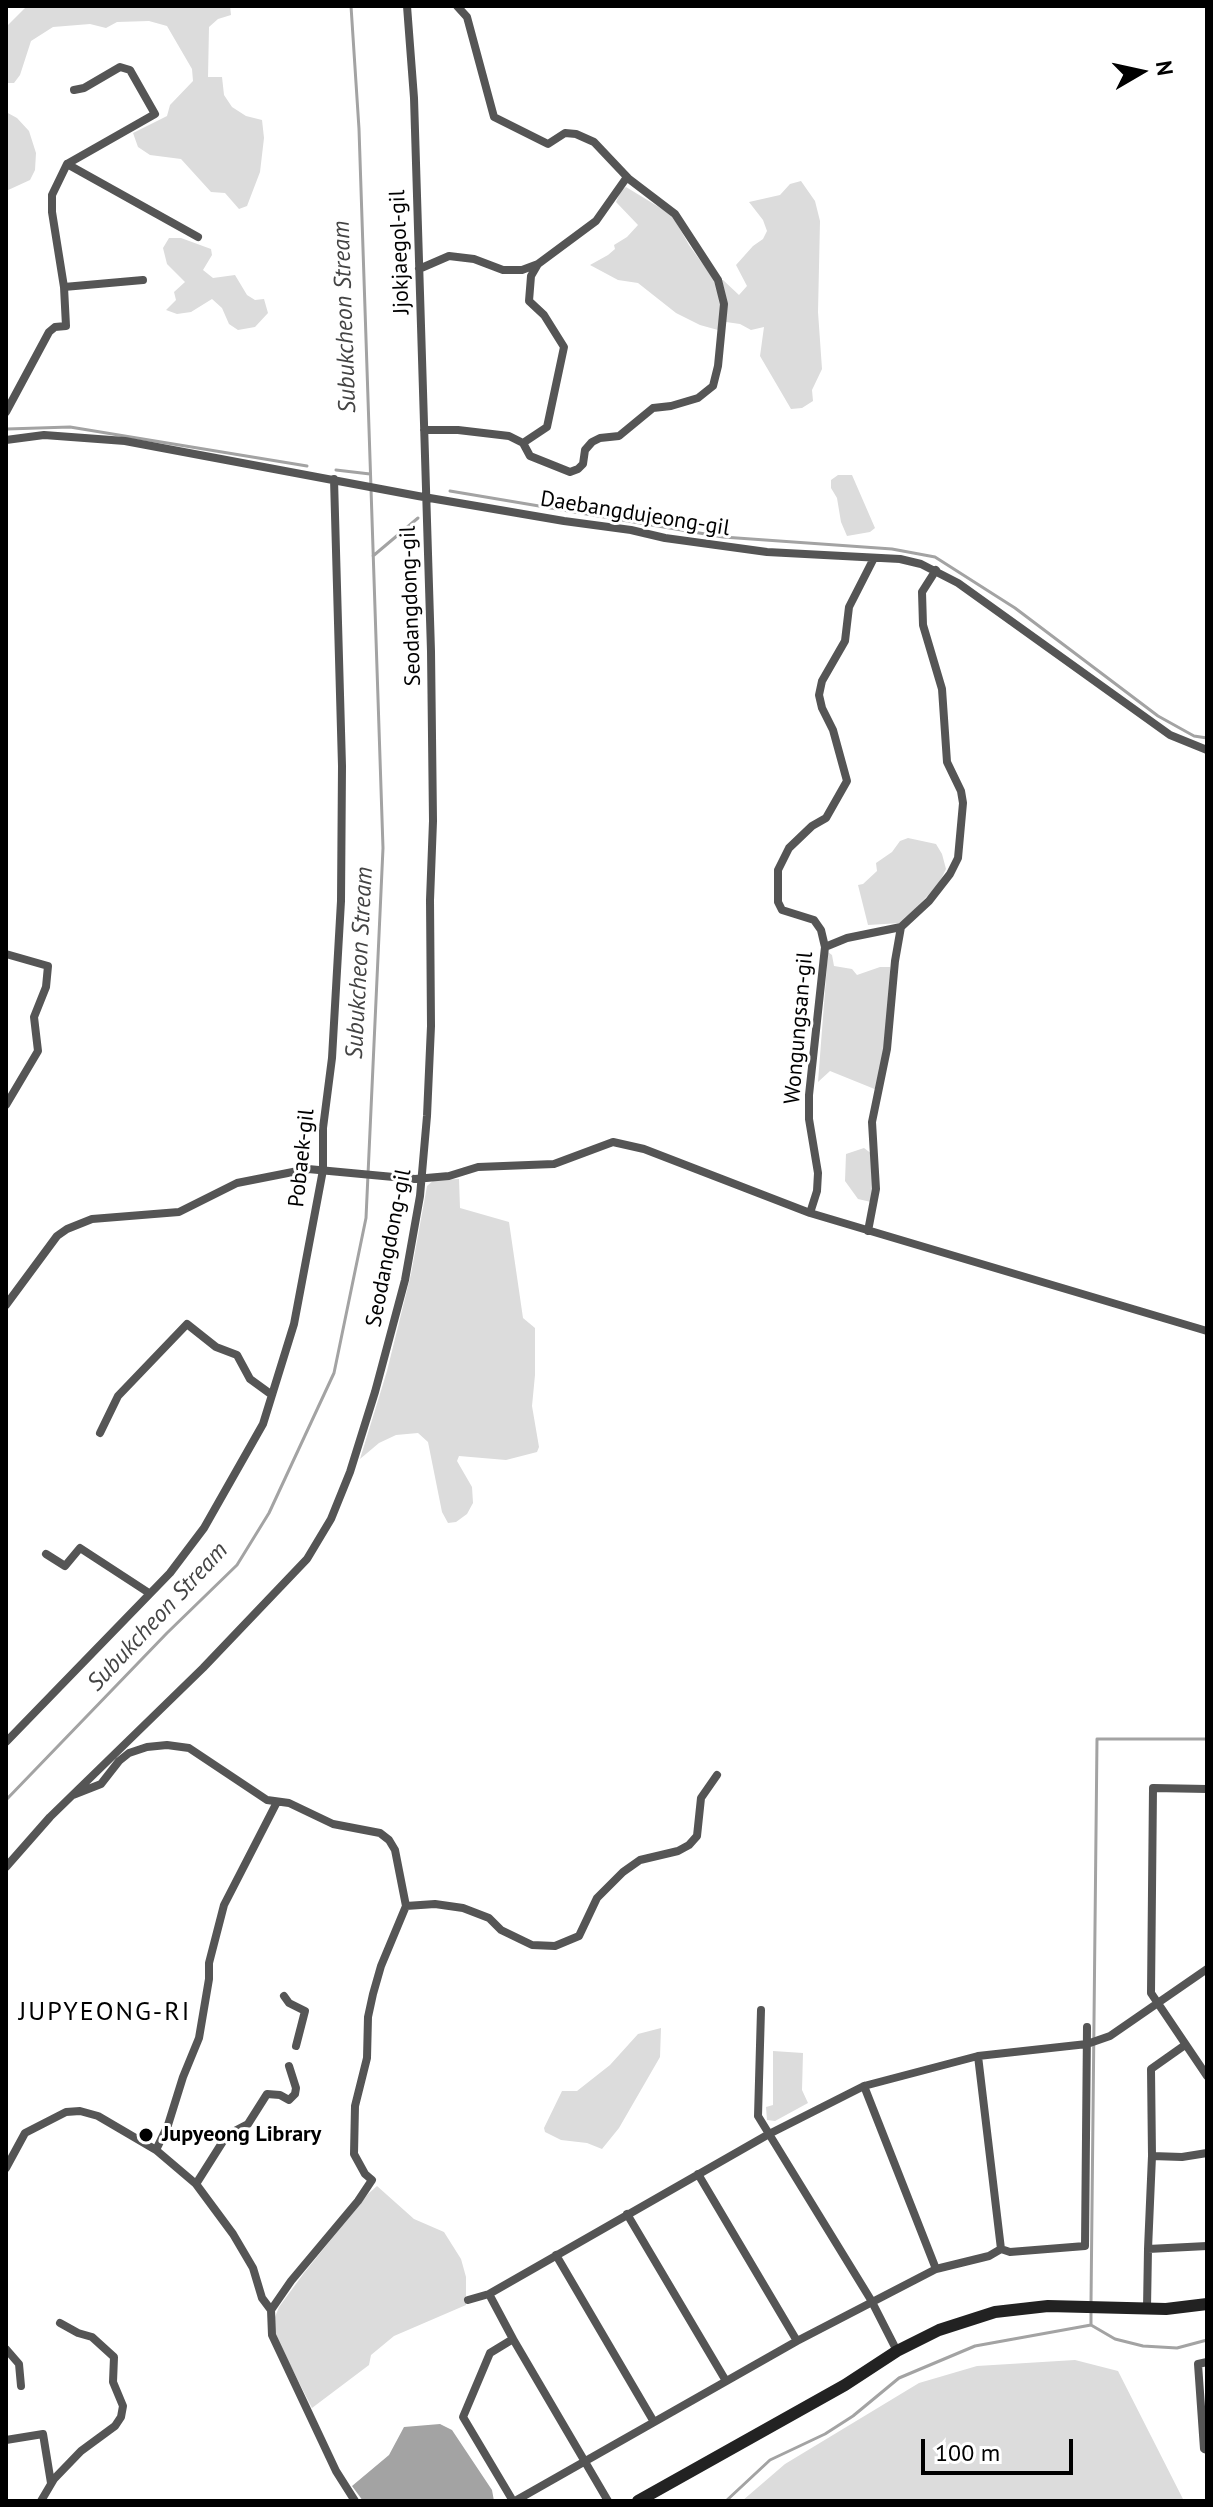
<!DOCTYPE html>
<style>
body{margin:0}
#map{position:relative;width:1213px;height:2507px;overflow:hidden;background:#fff;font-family:"PT Sans",sans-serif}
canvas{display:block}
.frame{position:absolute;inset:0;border:8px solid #000;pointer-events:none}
.north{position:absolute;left:1101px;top:32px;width:80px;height:80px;-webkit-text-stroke:6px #fff;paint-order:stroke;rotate:81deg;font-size:22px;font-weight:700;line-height:32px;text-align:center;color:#000}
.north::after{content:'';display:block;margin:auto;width:28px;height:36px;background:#000;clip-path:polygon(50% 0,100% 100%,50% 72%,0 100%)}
.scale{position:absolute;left:921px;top:2439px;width:152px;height:36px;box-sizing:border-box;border:4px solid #000;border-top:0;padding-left:10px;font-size:24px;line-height:28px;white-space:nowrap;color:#000;-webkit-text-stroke:6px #fff;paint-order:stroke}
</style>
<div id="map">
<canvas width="1213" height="2507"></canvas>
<div class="frame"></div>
<div class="north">N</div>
<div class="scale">100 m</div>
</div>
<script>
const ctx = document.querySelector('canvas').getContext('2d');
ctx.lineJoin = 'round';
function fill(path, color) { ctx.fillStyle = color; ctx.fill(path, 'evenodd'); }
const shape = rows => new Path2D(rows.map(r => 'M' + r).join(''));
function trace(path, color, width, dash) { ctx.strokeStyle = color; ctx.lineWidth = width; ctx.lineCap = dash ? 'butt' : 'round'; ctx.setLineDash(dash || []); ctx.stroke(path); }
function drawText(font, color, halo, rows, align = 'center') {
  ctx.font = font + ' "PT Sans",sans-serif'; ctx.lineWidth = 6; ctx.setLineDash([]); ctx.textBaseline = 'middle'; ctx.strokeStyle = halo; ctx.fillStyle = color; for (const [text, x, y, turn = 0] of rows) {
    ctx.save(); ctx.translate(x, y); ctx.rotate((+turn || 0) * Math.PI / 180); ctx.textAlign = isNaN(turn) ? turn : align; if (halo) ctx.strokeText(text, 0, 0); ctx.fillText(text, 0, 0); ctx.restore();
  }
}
fill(shape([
 [27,6,230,6,231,15,218,19,209,27,208,77,222,77,224,95,232,107,246,116,262,120,264,138,260,172,247,206,239,209,225,193,211,192,181,159,150,155,138,147,133,133,167,116,170,105,193,81,192,69,167,26,149,21,117,22,106,28,90,24,53,27,31,41,20,75,14,83,6,83,6,27],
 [6,112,17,118,29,131,36,153,35,170,30,180,6,191],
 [801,181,815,201,820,221,818,312,822,369,812,390,813,401,802,408,791,409,760,356,764,327,751,330,740,324,726,322,718,330,700,325,676,313,638,283,618,280,590,265,608,255,615,249,614,245,627,237,638,225,616,202,621,191,626,187,672,215,689,245,715,281,723,280,739,295,747,286,736,265,753,246,763,239,767,231,763,220,749,202,780,195,790,184],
 [169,238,181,238,211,249,212,255,203,270,213,278,235,275,247,295,255,300,264,299,268,313,255,327,238,330,229,324,222,308,212,299,191,312,177,314,166,310,176,300,174,292,185,282,167,264,163,248],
 [838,475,852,475,875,528,870,532,847,536,841,522,837,498,831,488,831,480],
 [908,838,936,844,942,854,946,869,938,885,901,923,868,925,858,885,863,884,877,871,876,863,892,852,900,841],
 [828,952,832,955,834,966,852,969,857,975,880,967,890,967,891,999,877,1090,830,1071,818,1082],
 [864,1148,872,1154,874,1171,871,1202,858,1199,845,1181,846,1154],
 [459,1179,460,1208,509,1222,523,1318,535,1328,535,1375,532,1406,539,1447,537,1452,506,1460,459,1456,457,1461,472,1487,473,1503,467,1514,456,1522,448,1523,442,1512,428,1442,418,1433,396,1435,379,1443,360,1459,387,1371,411,1274,427,1186,434,1180],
 [661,2028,660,2057,619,2128,602,2149,587,2143,561,2140,545,2132,544,2128,562,2091,577,2091,610,2065,638,2034],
 [773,2051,803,2053,802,2090,808,2103,775,2121,767,2120,766,2107,773,2105],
 [377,2186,414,2219,444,2232,461,2259,466,2277,466,2305,394,2336,371,2355,369,2365,312,2408,271,2327,279,2307,304,2273,368,2194],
 [1075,2360,1118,2371,1184,2501,742,2501,785,2464,919,2383,977,2366]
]), '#dcdcdc');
fill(shape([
 [440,2424,452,2430,492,2490,494,2501,363,2501,352,2486,389,2455,404,2427]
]), '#a3a3a3');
trace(shape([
 [7,429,70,427,307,466],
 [336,470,370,474],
 [450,491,723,537,892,549,935,557,1015,608,1158,716,1194,736,1207,738],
 [373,556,418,518],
 [6,1800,167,1633,237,1565,269,1513,334,1373,366,1218,383,848,359,129,351,6],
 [1091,2302,1097,1739,1207,1739],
 [1091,2325,1091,2309],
 [726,2501,770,2460,825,2434,853,2416,899,2378,975,2346,1091,2325,1115,2339,1143,2346,1177,2348,1207,2340]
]), '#a3a3a3', 3);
trace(shape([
 [67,164,198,237],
 [419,269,449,256,474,259,503,270,522,270,538,264],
 [64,287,143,280],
 [6,412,49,332,55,327,66,326,64,287,52,212,52,195,67,164,155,114,130,70,120,67,84,88,74,90],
 [424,430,458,430,509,436,523,443,530,456,570,472,578,469,583,464,585,450,592,442,600,438,619,436,653,408,671,406,698,398,713,386,718,366,724,304,718,280,675,214,629,179,594,142,576,134,565,133,548,144,494,117,467,17,457,6],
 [6,440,44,435,125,441,418,496,564,521,631,530,665,538,767,552,900,559,921,564,958,583,1170,735,1207,750],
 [523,443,547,427,564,347,544,315,529,301,531,276,538,264,596,221,627,177],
 [825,947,847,938,901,927,929,901,950,874,958,858,963,803,961,791,947,762,942,689,923,625,922,592,936,570],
 [6,954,48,966,46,987,34,1017,38,1051,6,1105],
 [810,1213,817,1191,818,1173,809,1119,809,1095,825,947,821,930,814,920,782,910,778,902,778,870,789,848,812,826,826,818,847,781,833,730,822,708,819,695,822,681,845,641,849,607,874,558],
 [868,1231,876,1189,872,1122,887,1049,895,961,901,927],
 [6,1305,57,1236,67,1229,92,1219,179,1212,237,1183,308,1169,415,1179,449,1176,478,1167,554,1164,613,1142,644,1149,810,1213,1207,1331],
 [100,1433,118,1396,187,1324,216,1347,237,1355,250,1379,272,1395],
 [46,1554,65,1566,80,1548,149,1593],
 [6,1742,170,1573,204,1528,263,1424,294,1324,323,1170,323,1128,332,1058,341,901,342,766,334,479],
 [1207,1789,1153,1788,1151,1993,1207,2076],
 [73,1795,101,1784,119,1761,129,1753,147,1747,167,1745,189,1748,267,1800,289,1803,333,1824,380,1833,389,1840,395,1850,406,1906,435,1904,463,1908,489,1918,501,1930,532,1945,555,1946,579,1936,597,1898,623,1872,640,1860,678,1851,689,1845,697,1836,701,1798,717,1775],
 [6,1867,50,1817,203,1668,307,1559,331,1519,350,1472,375,1392,405,1280,420,1196,427,1116,431,1026,430,900,433,821,431,651,414,98,407,6],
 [284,1996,289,2003,305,2011,296,2046],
 [761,2010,758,2116,871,2300,897,2351],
 [1185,2045,1151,2069,1152,2156,1148,2249,1207,2246],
 [978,2056,1001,2249],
 [864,2086,936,2269],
 [156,2150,168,2125,183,2077,199,2038,209,1979,209,1963,224,1905,277,1802],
 [1152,2156,1182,2157,1207,2153],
 [6,2168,25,2133,66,2112,80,2111,98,2116,156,2150,196,2184,233,2234,253,2268,262,2298,271,2310,272,2335,336,2471,355,2501],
 [698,2174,797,2341],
 [196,2184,227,2135,248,2124,267,2094,280,2095,289,2100,295,2094,296,2088,289,2066],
 [627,2214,726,2381],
 [556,2255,654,2422],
 [489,2294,513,2339,490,2353,463,2417,513,2501],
 [468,2300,489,2294,769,2134,864,2086,978,2056,1087,2044,1110,2036,1207,1969],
 [1147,2308,1148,2249],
 [271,2310,291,2281,358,2201,372,2180,365,2174,354,2154,355,2106,367,2058,368,2017,373,1994,381,1966,406,1906],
 [513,2339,608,2501],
 [6,2349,19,2364,21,2386],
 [1207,2362,1198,2364,1204,2449,1207,2450],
 [6,2440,43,2434,51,2483],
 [41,2501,54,2479,81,2451,115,2426,121,2417,123,2406,113,2382,114,2357,92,2337,78,2333,60,2323],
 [515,2501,797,2341,936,2269,989,2256,1001,2249,1010,2252,1085,2246,1087,2027]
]), '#555', 8);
trace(shape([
 [638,2501,845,2385,897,2351,939,2330,995,2312,1048,2306,1166,2309,1207,2304]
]), '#222', 12);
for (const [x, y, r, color] of [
 [146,2135,8,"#000"]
]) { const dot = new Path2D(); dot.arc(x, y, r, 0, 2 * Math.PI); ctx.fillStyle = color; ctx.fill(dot); trace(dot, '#fff', 3); }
drawText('22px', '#000', '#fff', [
 ["Jjokjaegol-gil",400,252,-92],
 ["Daebangdujeong-gil",635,514,9],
 ["Seodangdong-gil",411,606,-92],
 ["Wongungsan-gil",799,1028,-85],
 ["Pobaek-gil",302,1158,-84],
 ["Seodangdong-gil",389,1248,-79]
]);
drawText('bold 22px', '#000', '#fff', [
 ["Jupyeong Library",162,2135]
], 'left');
drawText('italic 24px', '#444', '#fff', [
 ["Subukcheon Stream",345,317,-92],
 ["Subukcheon Stream",360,963,-87],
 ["Subukcheon Stream",158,1617,-47]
]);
ctx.letterSpacing = '2px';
drawText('26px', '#000', '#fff', [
 ["JUPYEONG-RI",105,2013]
]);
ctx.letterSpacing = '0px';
</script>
